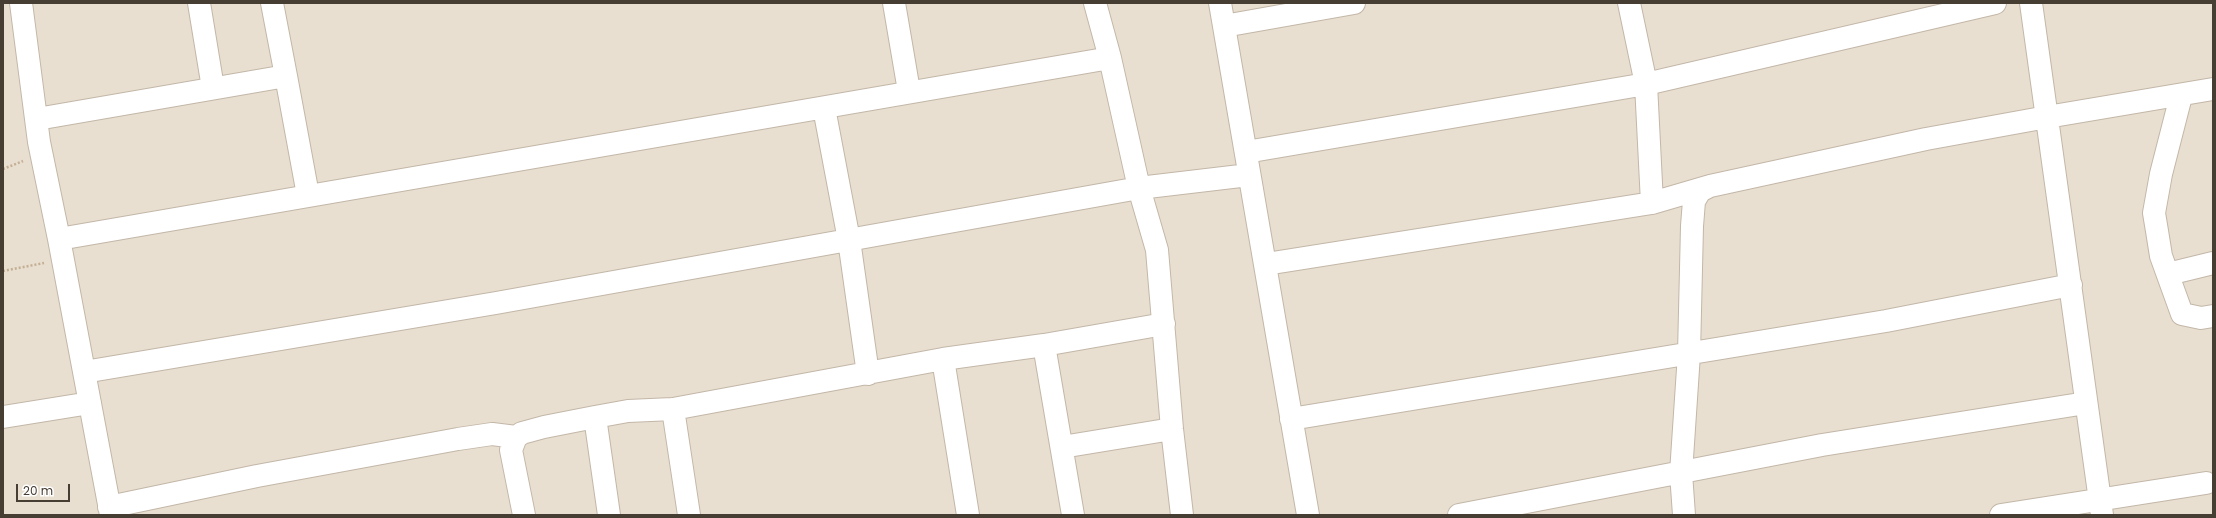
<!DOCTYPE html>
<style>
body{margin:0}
#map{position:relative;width:2216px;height:518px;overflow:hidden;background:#f4ede3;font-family:Poppins,sans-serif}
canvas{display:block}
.frame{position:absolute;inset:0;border:4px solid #463d33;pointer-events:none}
.scale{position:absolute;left:16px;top:484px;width:54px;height:18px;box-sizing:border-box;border:2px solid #463d33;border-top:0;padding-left:5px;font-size:12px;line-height:14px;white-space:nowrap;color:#463d33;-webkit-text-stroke:3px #fff;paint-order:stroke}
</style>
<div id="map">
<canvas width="2216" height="518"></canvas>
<div class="frame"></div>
<div class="scale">20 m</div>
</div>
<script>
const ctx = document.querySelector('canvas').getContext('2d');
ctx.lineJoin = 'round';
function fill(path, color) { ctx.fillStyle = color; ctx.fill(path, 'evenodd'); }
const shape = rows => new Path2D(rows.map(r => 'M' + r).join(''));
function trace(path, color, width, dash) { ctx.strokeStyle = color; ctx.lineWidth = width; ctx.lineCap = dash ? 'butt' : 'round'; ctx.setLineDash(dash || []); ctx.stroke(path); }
fill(shape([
 [3,3,2213,3,2213,515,3,515]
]), '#e8dfd0');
const minor = shape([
 [21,3,39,142,59,239],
 [199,3,213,88],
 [894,3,909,91],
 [1095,3,1110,58,1139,188,1157,250,1172,429,1182,515],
 [1220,3,1308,515],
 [1629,3,1646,84,1652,203],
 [2031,3,2102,515],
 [1224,26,1354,3],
 [286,76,308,195],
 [2181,96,2161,174,2154,213,2157,231,2161,256,2182,314,2201,318,2213,316],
 [824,108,849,240,868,374],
 [37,119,286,76,272,3],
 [1246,152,1646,84,1995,3],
 [1266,264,1652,203,1710,186,1926,139,2047,117,2213,89],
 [2168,274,2213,263],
 [1044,345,1073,515],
 [943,359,968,515],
 [84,372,496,303,1139,188,1249,175],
 [673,409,689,515],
 [3,417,90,403],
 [1291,419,1886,321,2071,285],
 [1062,447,1172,429],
 [109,507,257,476,458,439,492,434,516,437],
 [111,515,59,239,1110,58],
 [524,515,511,450,516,437,522,433,544,427,595,417],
 [609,515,595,417,628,411,673,409,943,359,1044,345,1164,324],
 [1459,515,1822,445,2086,403],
 [1684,515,1681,473,1689,354,1692,226,1694,201,1700,191,1710,186],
 [2001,515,2206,483]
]);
trace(minor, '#c3b7a8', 24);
trace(shape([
 [3,169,23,161],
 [3,271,44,263]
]), '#c3af94', 2.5, [2, 2]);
trace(minor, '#fff', 22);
</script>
